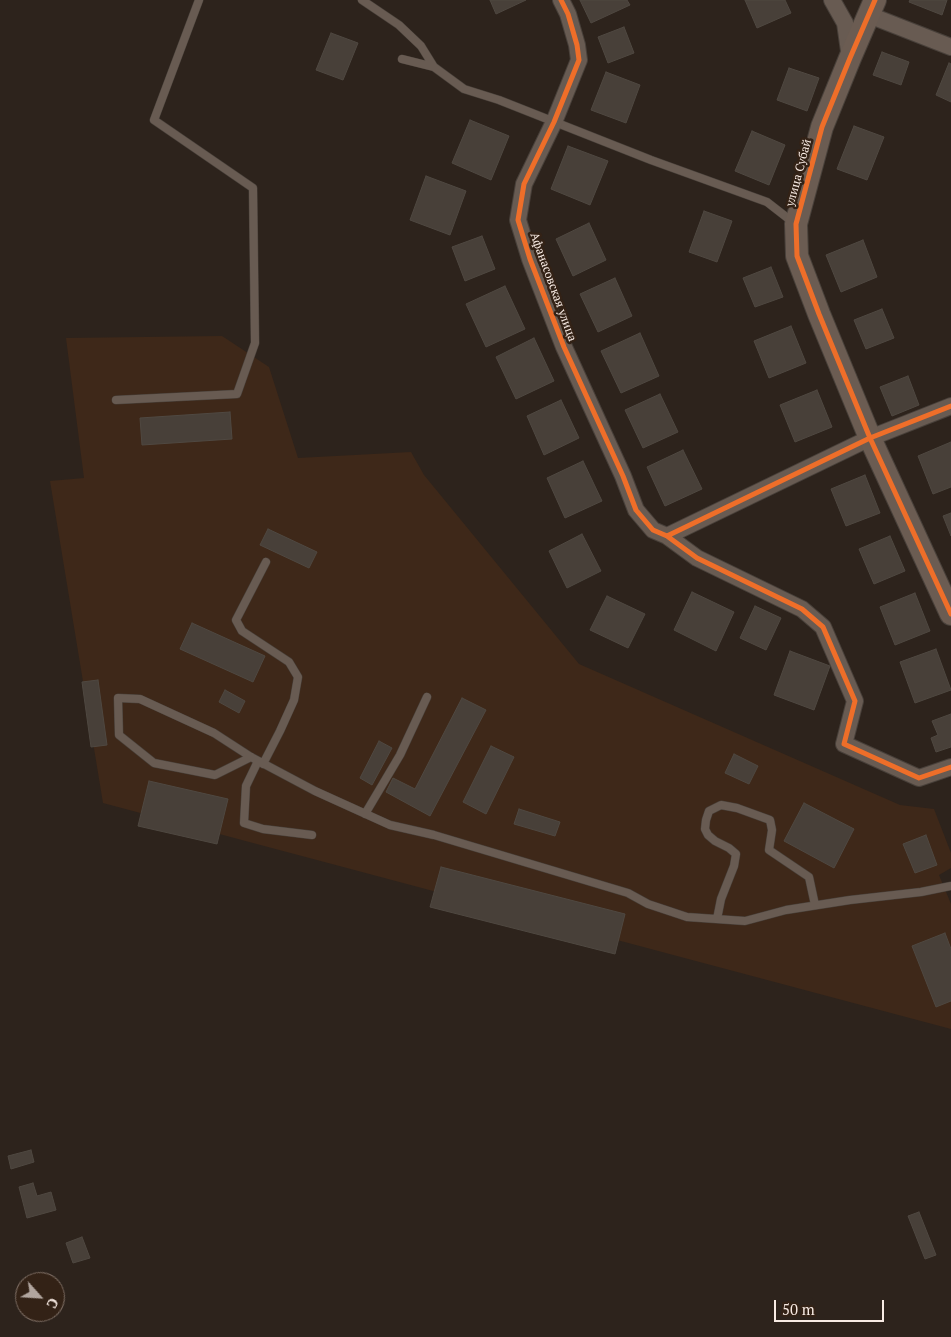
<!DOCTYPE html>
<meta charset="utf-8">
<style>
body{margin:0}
#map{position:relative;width:951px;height:1337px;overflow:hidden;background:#2d231c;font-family:"PT Serif",serif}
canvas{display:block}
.north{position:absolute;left:15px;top:1272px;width:50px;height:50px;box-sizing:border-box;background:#332216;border:1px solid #827268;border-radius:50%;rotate:116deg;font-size:14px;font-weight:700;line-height:20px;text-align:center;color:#f8ebe4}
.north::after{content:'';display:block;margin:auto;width:18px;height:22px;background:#b1a59e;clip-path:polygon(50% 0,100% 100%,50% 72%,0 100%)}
.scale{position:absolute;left:774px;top:1300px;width:110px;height:22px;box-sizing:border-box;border:2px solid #f8ebe4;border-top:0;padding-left:6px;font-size:15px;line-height:18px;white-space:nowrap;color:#f8ebe4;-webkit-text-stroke:4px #332216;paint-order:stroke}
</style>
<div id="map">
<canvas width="951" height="1337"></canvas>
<div class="north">С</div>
<div class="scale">50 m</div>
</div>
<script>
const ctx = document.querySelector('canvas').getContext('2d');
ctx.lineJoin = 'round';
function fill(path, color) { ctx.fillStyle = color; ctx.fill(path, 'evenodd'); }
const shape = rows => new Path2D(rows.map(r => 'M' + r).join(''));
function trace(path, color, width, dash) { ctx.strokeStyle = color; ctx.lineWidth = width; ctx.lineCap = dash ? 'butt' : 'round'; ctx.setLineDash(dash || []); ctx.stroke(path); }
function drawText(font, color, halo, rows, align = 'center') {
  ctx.font = font + ' "PT Serif",serif'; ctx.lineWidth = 5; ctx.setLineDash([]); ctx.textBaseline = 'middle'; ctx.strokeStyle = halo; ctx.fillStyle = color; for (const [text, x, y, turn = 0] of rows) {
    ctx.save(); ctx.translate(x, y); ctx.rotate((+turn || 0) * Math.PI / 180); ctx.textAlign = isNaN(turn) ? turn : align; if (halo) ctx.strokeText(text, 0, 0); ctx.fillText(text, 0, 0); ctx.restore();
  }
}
fill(shape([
 [222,336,269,367,298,458,411,452,424,475,579,664,900,805,934,809,951,853,951,868,939,875,951,904,951,1029,103,803,50,481,84,478,66,338]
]), '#3e2819');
const building = shape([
 [490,0,526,0,496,14,490,0],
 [580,0,627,0,630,5,591,23,580,0],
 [745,0,785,0,791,13,757,28,745,0],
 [910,0,947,0,942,15,909,2,910,0],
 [624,27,634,53,608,63,598,37,624,27],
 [331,33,358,43,343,80,316,70,331,33],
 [882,52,909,62,901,85,873,75,882,52],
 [949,63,951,64,951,102,936,95,949,63],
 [789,68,819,78,807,111,777,100,789,68],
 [606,72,640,85,626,123,591,110,606,72],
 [470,120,509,136,491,180,452,163,470,120],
 [854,126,884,137,867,180,837,169,854,126],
 [752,131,785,145,769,185,735,171,752,131],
 [568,146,608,161,590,205,551,189,568,146],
 [426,176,466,191,450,235,410,220,426,176],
 [704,211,732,221,717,262,689,252,704,211],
 [589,223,606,260,573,276,556,239,589,223],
 [482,236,495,269,465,281,452,247,482,236],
 [863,240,877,277,841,292,826,255,863,240],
 [771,267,783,297,755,307,743,278,771,267],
 [615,278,632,316,598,332,580,294,615,278],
 [505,286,525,329,486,347,466,304,505,286],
 [882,309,894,338,866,349,854,320,882,309],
 [791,326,806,363,769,378,754,341,791,326],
 [640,333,659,376,621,393,601,351,640,333],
 [534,338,554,381,516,399,496,357,534,338],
 [908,376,919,405,892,416,880,387,908,376],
 [817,390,832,427,795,442,780,405,817,390],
 [660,394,678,432,643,448,625,410,660,394],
 [561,400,579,438,544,455,527,416,561,400],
 [230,412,232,439,142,445,140,418,230,412],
 [951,442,951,487,933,494,918,456,951,442],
 [683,450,702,489,665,506,647,467,683,450],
 [583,461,602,501,565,518,547,478,583,461],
 [865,475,880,513,846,526,831,489,865,475],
 [951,513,951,536,943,516,951,513],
 [268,529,317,552,309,568,260,545,268,529],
 [582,534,601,571,567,588,549,551,582,534],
 [890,536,905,571,874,584,859,549,890,536],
 [692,592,734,612,716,651,674,630,692,592],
 [915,593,930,631,895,645,880,607,915,593],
 [607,596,645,614,628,648,590,630,607,596],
 [755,606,781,618,766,650,740,638,755,606],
 [192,623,265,656,253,682,180,649,192,623],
 [936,649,951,690,915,703,900,662,936,649],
 [790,651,830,666,814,710,774,695,790,651],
 [98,680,107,745,91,747,82,682,98,680],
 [225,690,245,701,239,713,219,702,225,690],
 [462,698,486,710,430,816,386,792,393,778,415,789,462,698],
 [951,714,951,747,936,752,931,738,938,735,932,721,951,714],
 [379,741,392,748,372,785,360,778,379,741],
 [491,746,514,757,486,814,463,802,491,746],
 [734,754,758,766,749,784,725,773,734,754],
 [149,781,228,799,217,844,138,826,149,781],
 [804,803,854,829,834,868,784,841,804,803],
 [519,809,560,822,555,836,514,824,519,809],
 [926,835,937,865,915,873,903,844,926,835],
 [441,867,625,914,615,954,430,907,441,867],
 [945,933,951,949,951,1001,936,1007,912,946,945,933],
 [31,1150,34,1162,11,1169,8,1156,31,1150],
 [33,1183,37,1196,51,1192,56,1210,27,1218,19,1187,33,1183],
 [919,1212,936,1255,925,1259,908,1216,919,1212],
 [82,1237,90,1258,73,1263,66,1243,82,1237]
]);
fill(building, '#484039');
trace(building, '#4f4841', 1);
const lane = shape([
 [362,0,399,25,421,46,434,67],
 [402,59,434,67,464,89,499,100,651,160,767,202,794,223],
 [116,400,237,394,255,343,253,188,154,120,199,0],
 [251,757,215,775,154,763,119,735,118,698,140,699,214,733,251,757,315,791,390,825,434,835,628,893,648,904,687,917,745,921,786,910,850,900,921,892,951,886],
 [258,761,246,786,244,823,263,829,312,835],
 [263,764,280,731,294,700,298,677,289,662,242,631,236,620,266,562],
 [365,814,400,755,427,697],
 [717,919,721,899,734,866,736,854,729,848,715,841,708,835,705,829,706,820,709,811,721,805,737,808,770,820,772,830,769,850,809,877,815,905]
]);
const street = shape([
 [561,0,568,14,577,45,579,60,554,122,524,184,518,220,530,259,564,347,623,476,636,510,653,530,667,536],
 [832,0,845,23,850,58],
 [869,15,951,47],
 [951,406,870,438,667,536,697,558,802,609,823,627,855,701,844,744,919,778,951,767]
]);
const secondary = shape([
 [875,0,850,58,822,127,796,224,797,256,819,314,870,438,951,614]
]);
trace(lane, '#48403a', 9);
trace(street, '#48403a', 18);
trace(secondary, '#48403a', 24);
trace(lane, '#685b52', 8);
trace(street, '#685b52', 16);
trace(secondary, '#6b5c52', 22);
trace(shape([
 [561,0,568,14,577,45,579,60,554,122,524,184,518,220,530,259,564,347,623,476,636,510,653,530,667,536],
 [875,0,850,58,822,127,796,224,797,256,819,314,870,438,951,614],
 [951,406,870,438,667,536,697,558,802,609,823,627,855,701,844,744,919,778,951,767]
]), '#ee6e29', 5);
drawText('12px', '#f8ebe4', '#332216', [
 ["улица Субай",799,173,-75],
 ["Афанасовская улица",553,287,70]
]);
</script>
